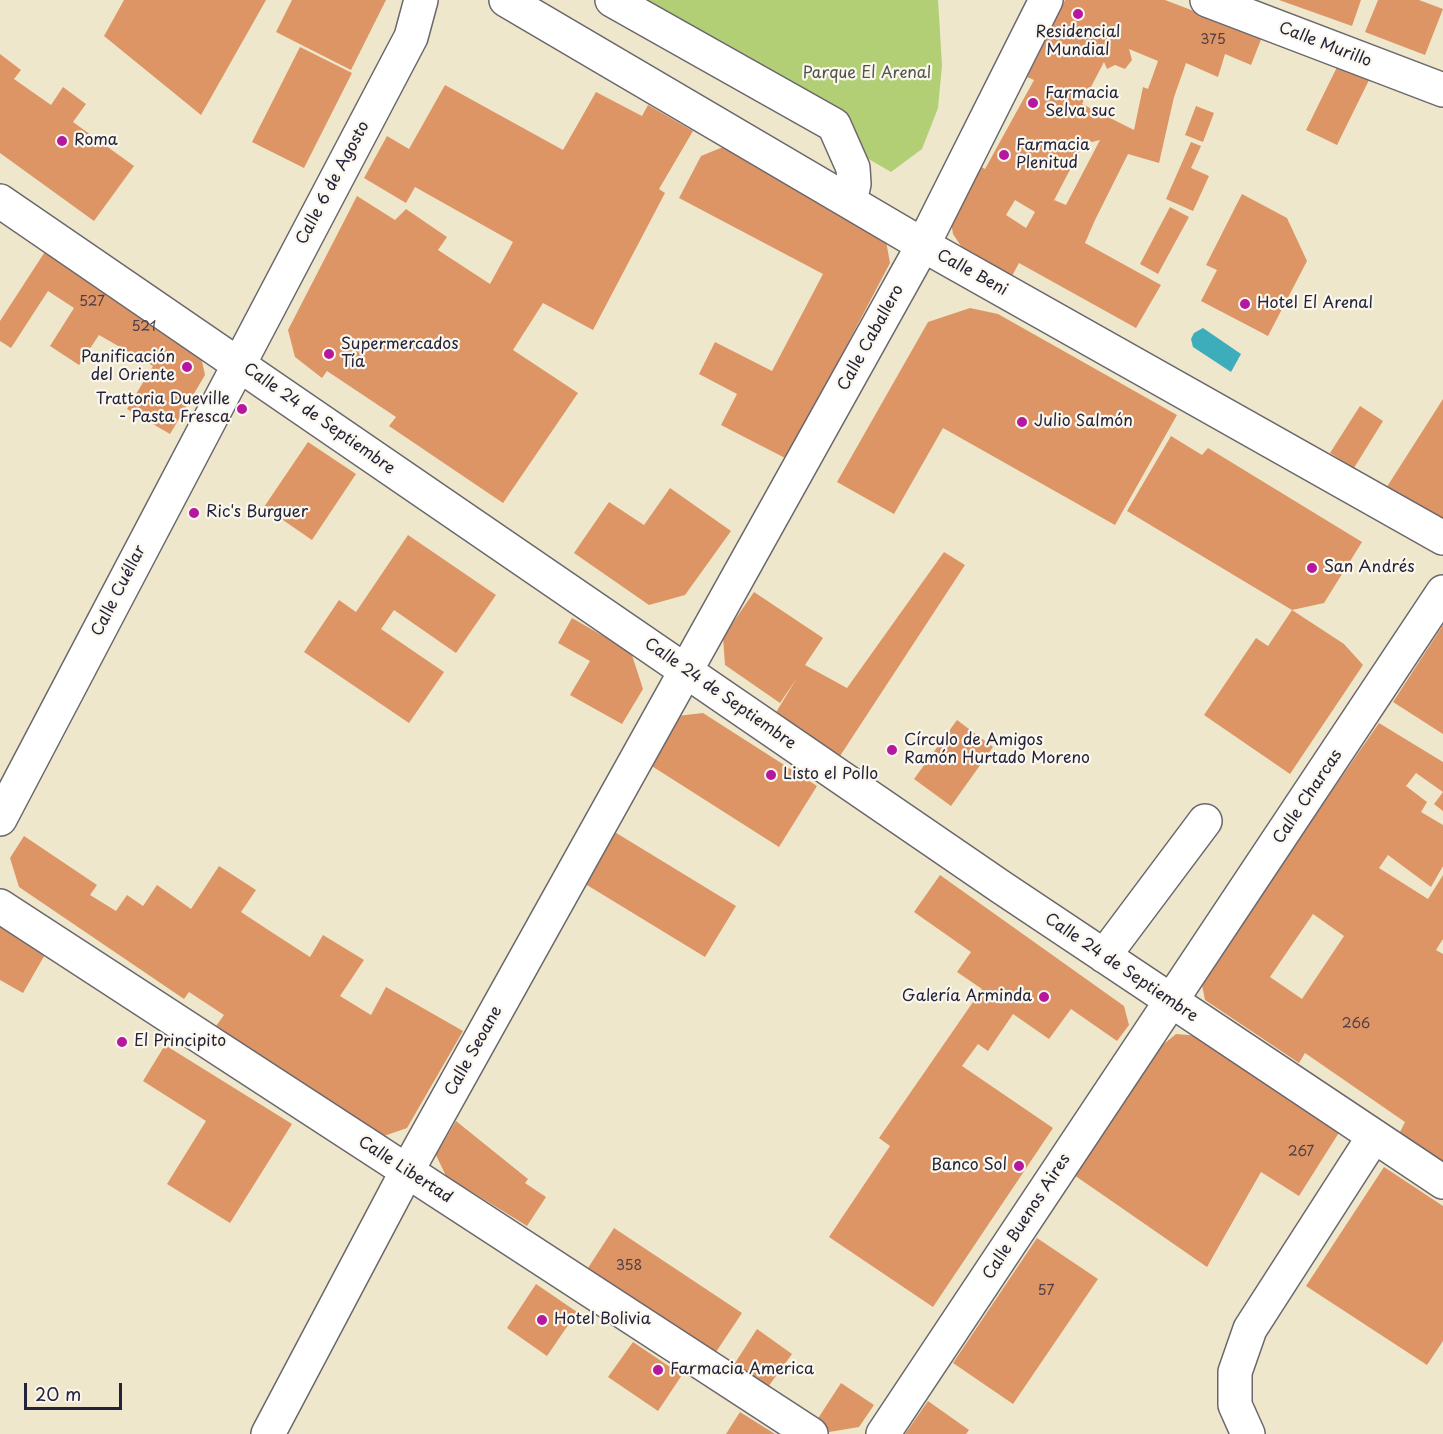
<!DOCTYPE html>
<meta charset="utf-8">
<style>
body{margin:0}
#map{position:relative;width:1443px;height:1434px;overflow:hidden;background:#efe7cb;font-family:"Playpen Sans",sans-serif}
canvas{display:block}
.scale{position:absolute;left:24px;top:1383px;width:98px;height:27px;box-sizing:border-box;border:3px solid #22223b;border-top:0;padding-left:8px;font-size:18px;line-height:21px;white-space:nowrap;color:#22223b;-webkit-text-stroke:4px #fbf7ec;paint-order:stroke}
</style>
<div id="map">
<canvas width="1443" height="1434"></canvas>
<div class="scale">20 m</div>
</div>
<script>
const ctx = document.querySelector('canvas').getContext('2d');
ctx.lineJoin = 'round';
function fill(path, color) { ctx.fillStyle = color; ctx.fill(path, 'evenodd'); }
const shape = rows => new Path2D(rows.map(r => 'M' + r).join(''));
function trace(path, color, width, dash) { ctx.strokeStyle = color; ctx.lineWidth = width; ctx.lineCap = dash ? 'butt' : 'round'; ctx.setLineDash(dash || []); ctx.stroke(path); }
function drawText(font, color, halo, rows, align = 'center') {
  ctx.font = font + ' "Playpen Sans",sans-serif'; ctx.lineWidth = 4.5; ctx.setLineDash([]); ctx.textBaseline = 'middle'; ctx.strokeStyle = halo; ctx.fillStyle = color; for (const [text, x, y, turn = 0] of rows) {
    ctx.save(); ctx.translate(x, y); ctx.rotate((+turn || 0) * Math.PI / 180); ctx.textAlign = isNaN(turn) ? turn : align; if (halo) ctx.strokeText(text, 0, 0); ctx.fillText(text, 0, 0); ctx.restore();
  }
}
fill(shape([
 [595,0,938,0,942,65,938,108,922,149,891,172]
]), '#b3cf76');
fill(shape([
 [1203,328,1241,354,1231,372,1193,347,1191,339,1194,333]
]), '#3eadbb');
fill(shape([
 [124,0,266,0,201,115,104,36],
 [292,0,386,0,351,70,276,32],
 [1065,0,1165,0,1262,37,1251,65,1225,54,1218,77,1186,63,1174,97,1159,163,1128,154,1095,220,1085,243,1161,285,1136,328,1019,263,1012,276,961,246,953,234,950,216,975,163,985,169,1034,80,1027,77],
 [1129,49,1158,61,1148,89,1143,87,1134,130,1082,104,1104,62,1107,69,1115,65,1125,69,1132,60],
 [1086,139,1092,142,1100,140,1066,205,1054,200,1051,206],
 [1015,200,1035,212,1026,228,1006,215],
 [1279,0,1361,0,1352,26],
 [1378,0,1419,0,1443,9,1425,55,1365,32],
 [300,47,352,73,304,168,252,142],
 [0,54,21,70,14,79,51,105,63,87,86,104,73,122,134,166,94,221,0,153],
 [1340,61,1371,76,1337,145,1306,130],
 [445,85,563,150,596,92,642,116,648,105,693,131,659,189,665,193,593,330,543,303,513,350,578,393,503,503,389,426,396,417,327,371,322,378,295,357,288,330,357,196,395,220,406,209,447,237,438,250,490,284,513,242,415,187,406,203,364,178,387,136,409,149],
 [1196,106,1214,113,1203,142,1185,135],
 [1191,142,1201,146,1191,168,1209,176,1193,211,1166,199],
 [723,147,886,241,890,263,787,459,721,425,737,394,699,374,715,342,772,371,823,274,679,198,701,156],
 [1242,194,1287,218,1307,261,1268,336,1201,301,1217,270,1206,265],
 [1170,207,1189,217,1158,274,1140,264],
 [48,247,198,343,205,375,170,434,127,409,153,366,99,335,79,365,50,346,74,308,48,291,11,348,0,341,0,321],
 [970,308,998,314,1177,415,1115,525,943,428,894,514,837,482,928,322],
 [1443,399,1443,521,1383,493],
 [1360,406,1383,421,1354,468,1330,453],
 [1171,436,1202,455,1208,448,1362,542,1324,603,1292,610,1127,511],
 [308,442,356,474,312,540,264,507],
 [670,488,731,531,685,595,649,605,574,553,609,502,644,525],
 [408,535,496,595,456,653,394,610,381,629,444,672,409,723,304,652,339,600,356,612],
 [944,552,965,565,840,756,775,714,797,678,780,703,725,665,723,637,754,592,823,638,805,665,847,688],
 [1292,610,1344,644,1363,665,1290,774,1204,715,1256,638,1268,646],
 [572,618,631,652,643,689,622,724,570,695,590,661,558,643],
 [1443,625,1443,734,1393,702],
 [703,713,817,786,779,847,647,763,677,716],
 [957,720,993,747,951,806,914,779],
 [1379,723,1443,762,1443,811,1434,804,1443,792,1416,773,1406,786,1427,802,1421,812,1443,825,1443,866,1431,887,1388,855,1379,868,1428,899,1443,875,1443,939,1436,950,1443,954,1443,1161,1400,1132,1405,1122,1305,1053,1299,1063,1205,1000,1201,980],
 [1313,914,1344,936,1302,999,1270,977],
 [613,831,736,906,705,957,582,882],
 [24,836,97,885,90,895,116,911,127,895,143,906,157,885,191,909,219,866,256,890,241,912,276,935,310,957,323,935,364,960,340,996,371,1015,386,987,463,1031,407,1128,381,1137,216,1026,224,1015,189,992,184,999,19,887,10,858],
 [940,875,1124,1006,1129,1025,1117,1041,1071,1009,1049,1039,1013,1014,988,1051,978,1044,962,1066,1053,1128,933,1307,829,1237,890,1146,879,1138,982,989,957,972,971,952,914,912],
 [0,925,47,951,23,993,0,980],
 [1176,1034,1199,1036,1340,1131,1299,1196,1261,1172,1207,1267,1074,1175,1154,1052],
 [165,1045,292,1124,230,1223,167,1184,206,1121,143,1081],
 [456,1121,528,1179,525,1183,546,1197,527,1226,446,1176,436,1155],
 [1384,1167,1443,1206,1443,1341,1427,1365,1306,1286],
 [614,1228,742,1313,716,1352,588,1268],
 [1037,1238,1098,1279,1013,1404,953,1363],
 [536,1284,577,1312,547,1356,507,1328],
 [757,1329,792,1354,768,1387,735,1363],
 [633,1342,682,1375,658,1411,608,1377],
 [841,1383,874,1405,859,1427,829,1432,815,1423],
 [928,1401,969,1430,966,1434,905,1434],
 [740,1412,775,1434,726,1434]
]), '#dd9565');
const minor = shape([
 [506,0,923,245,1443,538],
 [612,0,834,125,853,168,854,184,850,201],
 [1207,0,1443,90],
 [0,201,1001,887,1443,1182],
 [0,819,411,37,421,0],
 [0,906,811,1434],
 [1104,956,1205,821],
 [268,1434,407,1171,923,245,1046,0],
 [883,1434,1443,592],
 [1248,1434,1235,1405,1235,1372,1250,1329,1374,1136]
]);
trace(minor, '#6a676d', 36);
trace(minor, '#fff', 33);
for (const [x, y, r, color] of [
 [1078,14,6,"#b5179e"],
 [1033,103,6,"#b5179e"],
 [62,141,6,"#b5179e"],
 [1004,155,6,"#b5179e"],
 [1245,304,6,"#b5179e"],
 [329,354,6,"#b5179e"],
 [187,367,6,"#b5179e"],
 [242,409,6,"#b5179e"],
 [1022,422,6,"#b5179e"],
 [194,513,6,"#b5179e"],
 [1312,568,6,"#b5179e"],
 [892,750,6,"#b5179e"],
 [771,775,6,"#b5179e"],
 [1044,997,6,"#b5179e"],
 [122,1042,6,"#b5179e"],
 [1019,1166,6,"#b5179e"],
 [542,1320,6,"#b5179e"],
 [658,1370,6,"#b5179e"]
]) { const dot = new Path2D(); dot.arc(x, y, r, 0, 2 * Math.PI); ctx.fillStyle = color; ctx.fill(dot); trace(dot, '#fbf7ec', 2); }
drawText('14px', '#513f46', null, [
 ["375",1213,40],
 ["527",92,302],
 ["521",144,327],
 ["266",1356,1024],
 ["267",1301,1152],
 ["358",629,1266],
 ["57",1046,1291]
]);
drawText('16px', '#22223b', '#fbf7ec', [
 ["Residencial",1078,33,"center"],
 ["Mundial",1078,51,"center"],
 ["Farmacia",1045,94],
 ["Selva suc",1045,112],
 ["Roma",74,141],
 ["Farmacia",1016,146],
 ["Plenitud",1016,164],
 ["Hotel El Arenal",1257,304],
 ["Supermercados",341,345],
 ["Tía",341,363],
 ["Panificación",175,358,"right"],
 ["del Oriente",175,376,"right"],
 ["Trattoria Dueville",230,400,"right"],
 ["- Pasta Fresca",230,418,"right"],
 ["Julio Salmón",1034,422],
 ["Ric's Burguer",206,513],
 ["San Andrés",1324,568],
 ["Círculo de Amigos",904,741],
 ["Ramón Hurtado Moreno",904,759],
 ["Listo el Pollo",783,775],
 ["Galería Arminda",1032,997,"right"],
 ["El Principito",134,1042],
 ["Banco Sol",1007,1166,"right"],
 ["Hotel Bolivia",554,1320],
 ["Farmacia America",670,1370]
], 'left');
drawText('16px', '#22223b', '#fbf7ec', [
 ["Calle Murillo",1325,45,21],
 ["Calle 6 de Agosto",333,183,-62],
 ["Calle Beni",972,273,29],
 ["Calle Caballero",871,338,-61],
 ["Calle 24 de Septiembre",319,419,35],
 ["Calle Cuéllar",119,591,-63],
 ["Calle 24 de Septiembre",720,694,35],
 ["Calle Charcas",1308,797,-56],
 ["Calle 24 de Septiembre",1121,968,34],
 ["Calle Seoane",474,1051,-61],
 ["Calle Libertad",405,1170,33],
 ["Calle Buenos Aires",1027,1217,-57]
]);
drawText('16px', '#4e564d', '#fbf7ec', [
 ["Parque El Arenal",867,74]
]);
</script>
